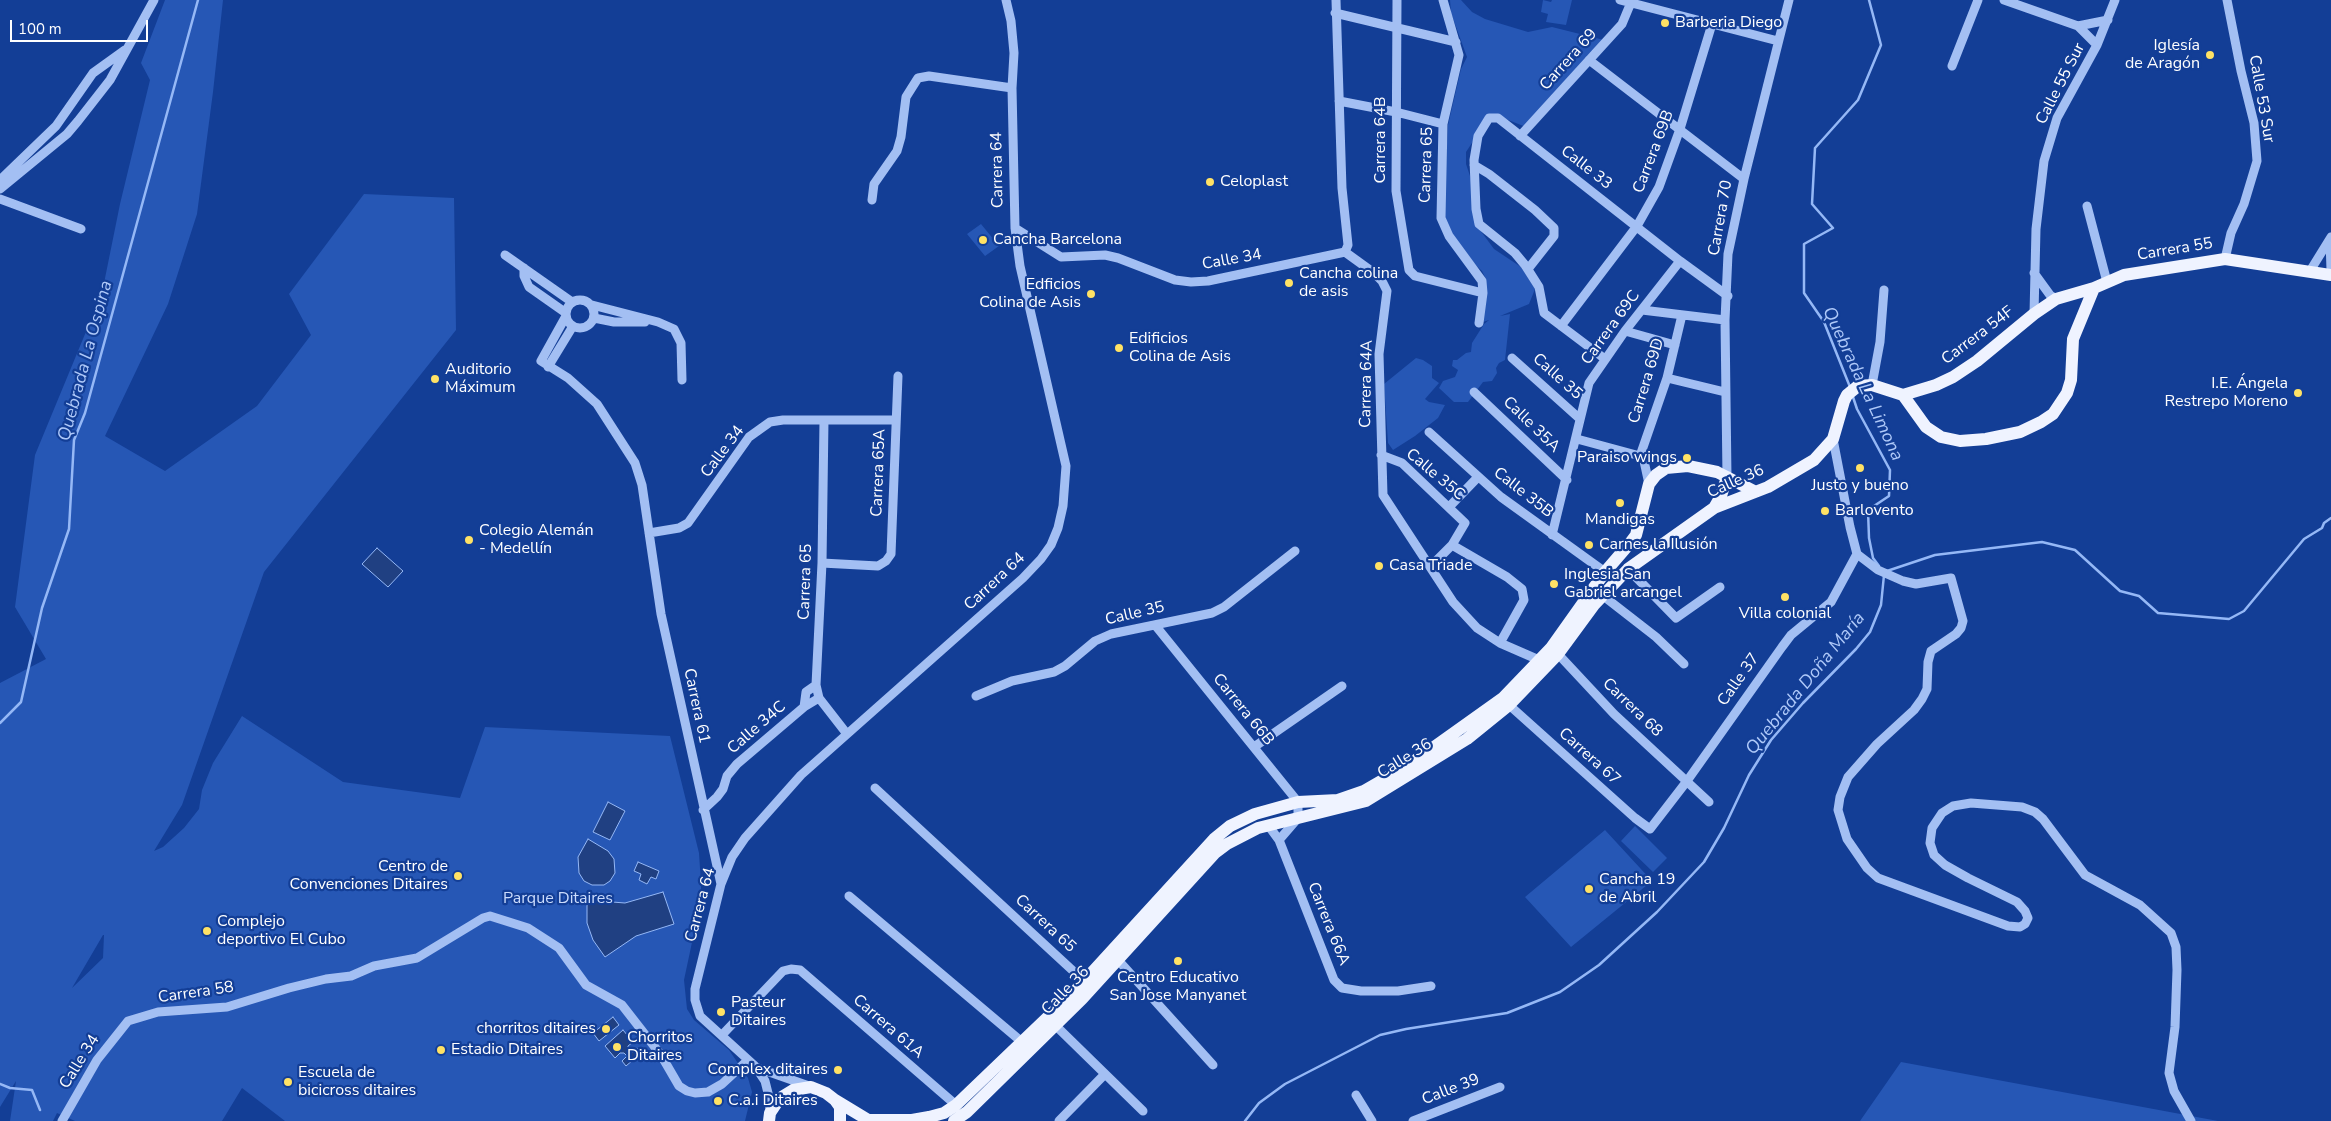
<!DOCTYPE html>
<meta charset="utf-8">
<style>
body{margin:0}
#map{position:relative;width:2331px;height:1121px;overflow:hidden;background:#133e96;font-family:"Nunito Sans",sans-serif}
canvas{display:block}
.scale{position:absolute;left:10px;top:20px;width:138px;height:22px;box-sizing:border-box;border:2px solid #fff;border-top:0;padding-left:6px;font-size:15px;line-height:18px;white-space:nowrap;color:#fff;-webkit-text-stroke:4px #133e96;paint-order:stroke}
</style>
<div id="map">
<canvas width="2331" height="1121"></canvas>
<div class="scale">100 m</div>
</div>
<script>
const ctx = document.querySelector('canvas').getContext('2d');
ctx.lineJoin = 'round';
function fill(path, color) { ctx.fillStyle = color; ctx.fill(path, 'evenodd'); }
const shape = rows => new Path2D(rows.map(r => 'M' + r).join(''));
function trace(path, color, width, dash) { ctx.strokeStyle = color; ctx.lineWidth = width; ctx.lineCap = dash ? 'butt' : 'round'; ctx.setLineDash(dash || []); ctx.stroke(path); }
function drawText(font, color, halo, rows, align = 'center') {
  ctx.font = font + ' "Nunito Sans",sans-serif'; ctx.lineWidth = 4.5; ctx.setLineDash([]); ctx.textBaseline = 'middle'; ctx.strokeStyle = halo; ctx.fillStyle = color; for (const [text, x, y, turn = 0] of rows) {
    ctx.save(); ctx.translate(x, y); ctx.rotate((+turn || 0) * Math.PI / 180); ctx.textAlign = isNaN(turn) ? turn : align; if (halo) ctx.strokeText(text, 0, 0); ctx.fillText(text, 0, 0); ctx.restore();
  }
}
fill(shape([
 [165,0,223,0,213,92,197,214,168,304,105,436,165,471,257,406,311,335,289,294,364,194,454,198,456,330,264,572,182,805,154,851,163,847,184,828,199,809,202,790,213,763,242,716,343,782,460,798,485,727,670,736,699,853,701,884,701,900,684,980,687,1009,694,1020,729,1050,748,1078,752,1092,745,1121,285,1121,242,1088,222,1121,75,1121,57,1113,53,1121,10,1121,16,1081,0,1107,0,683,46,659,15,607,35,455,102,293,120,204,150,80,141,63],
 [104,935,103,958,72,988,103,935],
 [1450,0,1461,0,1472,12,1485,19,1528,32,1552,27,1604,40,1526,127,1498,116,1489,117,1466,152,1466,164,1473,185,1477,226,1494,249,1521,267,1535,289,1529,304,1500,316,1510,314,1505,360,1499,363,1496,368,1497,373,1492,381,1483,382,1468,402,1454,402,1439,388,1443,381,1455,377,1458,370,1452,366,1453,360,1457,360,1466,353,1471,352,1472,343,1484,324,1489,320,1483,322,1486,279,1482,271,1465,255,1443,219,1448,125,1461,69,1467,57,1451,13],
 [1543,0,1551,2,1552,0,1572,0,1566,25,1546,22,1548,14,1541,12],
 [981,224,999,246,985,256,967,234],
 [1416,358,1423,360,1432,366,1432,378,1439,383,1425,399,1429,402,1445,405,1438,418,1415,436,1393,450,1388,443,1384,384],
 [1635,826,1667,858,1653,872,1621,841],
 [1605,830,1652,881,1571,947,1525,897],
 [1901,1062,2218,1121,1860,1121]
]), '#2657b5');
const water = shape([
 [377,548,403,571,388,587,362,564,377,548],
 [608,802,625,811,610,840,593,832,608,802],
 [588,839,608,851,614,859,615,873,610,881,604,885,592,885,584,881,579,873,578,857,588,839],
 [638,862,659,871,656,879,651,877,647,884,639,880,641,874,634,871,638,862],
 [663,892,674,924,636,936,605,957,593,940,587,923,587,900,625,903,663,892],
 [613,1017,619,1025,599,1041,593,1033,613,1017],
 [623,1030,633,1042,628,1046,628,1050,631,1053,637,1048,641,1053,626,1066,622,1061,627,1056,624,1053,620,1053,615,1058,605,1046,623,1030]
]);
fill(water, '#204082');
trace(water, '#95b8f6', 1);
trace(shape([
 [1850,387,1824,322,1804,293,1804,244,1833,228,1812,204,1815,148,1858,100,1881,45,1869,0],
 [1853,397,1857,409,1890,470,1889,496,1868,510,1869,538,1873,558,1879,566],
 [1887,571,1935,555,2042,542,2075,550,2120,591,2139,596,2158,613,2229,619,2244,611,2304,539,2322,528,2324,523,2331,518],
 [0,723,21,702,42,608,69,529,74,440,85,413,198,0],
 [0,1084,10,1088,32,1090,40,1110],
 [1245,1121,1259,1103,1285,1084,1380,1035,1406,1029,1507,1013,1560,992,1599,965,1657,912,1704,862,1724,828,1749,775,1771,740,1803,703,1856,649,1870,632,1881,605,1884,575]
]), '#95b8f6', 2.5);
trace(shape([
 [1336,0,1342,188,1348,245,1345,252,1374,273,1382,281,1387,291,1379,354,1383,495,1453,602,1477,628,1500,643,1539,660],
 [1397,0,1396,191,1409,270,1415,276,1483,293],
 [1443,0,1459,55,1443,124,1441,218,1449,236,1482,281,1483,293,1479,323],
 [1620,0,1778,41],
 [2004,0,2078,26,2097,45],
 [1335,13,1456,42],
 [2078,26,2108,20],
 [1589,60,1744,179],
 [1952,66,1978,0],
 [1339,101,1396,112,1443,124],
 [1520,136,1622,24,1632,0],
 [1474,165,1489,174,1535,210,1554,228,1554,236,1528,269],
 [0,180,56,126,93,73,125,50],
 [0,189,67,134,78,121,110,80,154,0],
 [0,199,81,229],
 [872,200,874,184,897,151,901,137,906,97,918,78,929,76,1012,88],
 [2087,206,2107,282],
 [1015,228,1061,257,1105,255,1118,258,1175,280,1191,282,1208,281,1345,252],
 [2330,240,2331,270],
 [505,255,572,302],
 [2225,259,2231,233,2244,204,2257,161,2254,123,2241,71,2227,0],
 [524,268,524,276,529,287,566,313],
 [2310,271,2331,237],
 [2034,273,2050,295,2056,299],
 '566 314a14 14 0 1 1 28 0a14 14 0 1 1-28 0Z',
 [592,305,658,322,674,329,681,343,682,380],
 [1642,310,1725,320],
 [2034,314,2036,229,2044,161,2057,118,2097,45,2115,0],
 [566,316,541,361,568,378,597,404,635,463,642,485,661,614,721,884],
 [594,318,614,322,645,322],
 [1561,326,1637,226,1659,187,1680,129,1712,24],
 [1625,331,1675,345],
 [1512,358,1580,419],
 [1605,359,1544,313,1539,287,1525,265,1515,253,1479,224,1476,209,1474,160,1478,136,1489,118,1498,118,1680,261,1728,296],
 [548,367,573,326],
 [1667,378,1725,392],
 [1872,385,1880,342,1884,290],
 [1474,392,1567,480],
 [824,420,822,563,816,685,819,698,847,734],
 [1429,432,1501,497,1605,572],
 [1577,439,1640,456,1644,461,1649,484],
 [1833,439,1850,527,1857,554,1878,570,1903,581,1916,584,1951,578,1963,621,1961,628,1956,634,1931,651,1928,662,1927,689,1922,699,1914,710,1877,744,1848,777,1840,797,1838,810,1847,839,1867,868,1878,878,2008,926,2020,927,2025,924,2028,918,2025,911,2017,902,1968,878,1945,865,1934,855,1930,843,1932,828,1942,813,1953,806,1971,803,2022,807,2035,812,2043,819,2085,875,2140,905,2171,933,2176,947,2177,970,2175,1027,2169,1073,2174,1091,2191,1121],
 [1381,455,1402,463,1465,523,1452,545,1430,567],
 [1640,456,1667,378,1682,315],
 [1727,477,1725,320,1728,254,1744,179,1789,0],
 [1450,506,1478,477],
 [649,533,679,528,688,523,749,437,770,422,783,420,896,420],
 [1552,535,1589,383,1625,331,1680,261],
 [1452,545,1507,577,1522,589,1524,600,1500,643],
 [822,563,878,566,886,561,891,554,898,376],
 [1628,569,1676,618,1720,587],
 [1602,595,1656,637,1684,664],
 [1155,625,1298,802,1298,818,1279,840],
 [1558,654,1614,714,1709,802],
 [976,696,1012,681,1054,672,1065,666,1095,641,1111,634,1212,613,1224,607,1295,551],
 [1509,705,1635,818,1650,829,1687,781,1782,647,1791,635,1831,602,1857,554],
 [804,707,806,692,816,685],
 [1254,747,1342,686],
 [875,788,1084,981],
 [703,810,717,797,723,789,727,776,737,764,804,707,819,698],
 [1268,825,1279,840,1334,980,1342,988,1361,991,1398,991,1431,986],
 [849,896,1022,1042],
 [1118,960,1213,1065],
 [1055,1025,1143,1111],
 [722,1035,783,971,791,969,800,970,956,1105],
 [755,1067,809,1086],
 [1356,1095,1372,1121],
 [770,1113,769,1097,765,1081,755,1066,700,1016,695,1000,695,989,721,884,732,857,745,838,801,775,1023,578,1041,559,1051,545,1058,528,1063,506,1066,466,1020,266,1015,228,1012,88,1014,53,1011,21,1006,0],
 [62,1121,97,1060,128,1021,158,1012,227,1007,289,988,326,979,351,976,374,966,417,958,483,918,490,916,528,928,559,948,586,985,622,1005,661,1055,679,1086,687,1091,695,1093,708,1092,722,1084,748,1060],
 [1059,1121,1105,1074],
 [1413,1121,1500,1087]
]), '#a3bff3', 9);
trace(shape([
 [1903,395,1926,427,1941,437,1960,441,1986,439,2020,432,2041,422,2053,414,2067,393,2071,380,2073,339,2094,288],
 [1714,508,1721,496,1727,477],
 [835,1100,868,1120,912,1120,929,1117,944,1113,956,1105,1075,991,1214,839,1230,826,1255,814,1298,802,1338,800,1364,791,1409,765,1503,698,1551,648,1605,572,1630,543,1636,535,1649,484,1656,475,1666,468,1688,466,1717,472,1754,491],
 [769,1121,770,1113,780,1098,793,1090,811,1087,826,1093,835,1100,840,1107,840,1121],
 [954,1121,967,1112,1082,999,1215,853,1227,844,1258,828,1366,801,1467,739,1509,705,1558,654,1594,605,1628,569,1714,508,1768,487,1814,460,1833,439,1844,401,1847,395,1858,386,1872,385,1903,395,1936,385,1953,377,1977,361,2034,314,2056,299,2094,288,2124,275,2225,259,2331,275]
]), '#eff3ff', 12);
for (const [x, y, r, color] of [
 [1665,23,5,"#ffe265"],
 [2210,55,5,"#ffe265"],
 [1210,182,5,"#ffe265"],
 [983,240,5,"#ffe265"],
 [1289,283,5,"#ffe265"],
 [1091,294,5,"#ffe265"],
 [1119,348,5,"#ffe265"],
 [435,379,5,"#ffe265"],
 [2298,393,5,"#ffe265"],
 [1687,458,5,"#ffe265"],
 [1860,468,5,"#ffe265"],
 [1620,503,5,"#ffe265"],
 [1825,511,5,"#ffe265"],
 [469,540,5,"#ffe265"],
 [1589,545,5,"#ffe265"],
 [1379,566,5,"#ffe265"],
 [1554,584,5,"#ffe265"],
 [1785,597,5,"#ffe265"],
 [458,876,5,"#ffe265"],
 [1589,889,5,"#ffe265"],
 [207,931,5,"#ffe265"],
 [1178,961,5,"#ffe265"],
 [721,1012,5,"#ffe265"],
 [606,1029,5,"#ffe265"],
 [617,1047,5,"#ffe265"],
 [441,1050,5,"#ffe265"],
 [838,1070,5,"#ffe265"],
 [288,1082,5,"#ffe265"],
 [718,1101,5,"#ffe265"]
]) { const dot = new Path2D(); dot.arc(x, y, r, 0, 2 * Math.PI); ctx.fillStyle = color; ctx.fill(dot); trace(dot, '#133e96', 2); }
drawText('16px', '#fff', '#133e96', [
 ["Barberia Diego",1675,23],
 ["Iglesía",2200,46,"right"],
 ["de Aragón",2200,64,"right"],
 ["Celoplast",1220,182],
 ["Cancha Barcelona",993,240],
 ["Cancha colina",1299,274],
 ["de asis",1299,292],
 ["Edficios",1081,285,"right"],
 ["Colina de Asis",1081,303,"right"],
 ["Edificios",1129,339],
 ["Colina de Asis",1129,357],
 ["Auditorio",445,370],
 ["Máximum",445,388],
 ["I.E. Ángela",2288,384,"right"],
 ["Restrepo Moreno",2288,402,"right"],
 ["Paraiso wings",1677,458,"right"],
 ["Justo y bueno",1860,486,"center"],
 ["Barlovento",1835,511],
 ["Mandigas",1620,520,"center"],
 ["Colegio Alemán",479,531],
 ["- Medellín",479,549],
 ["Carnes la Ilusión",1599,545],
 ["Casa Triade",1389,566],
 ["Inglesia San",1564,575],
 ["Gabriel arcangel",1564,593],
 ["Villa colonial",1785,614,"center"],
 ["Centro de",448,867,"right"],
 ["Convenciones Ditaires",448,885,"right"],
 ["Cancha 19",1599,880],
 ["de Abril",1599,898],
 ["Complejo",217,922],
 ["deportivo El Cubo",217,940],
 ["Centro Educativo",1178,978,"center"],
 ["San Jose Manyanet",1178,996,"center"],
 ["Pasteur",731,1003],
 ["Ditaires",731,1021],
 ["chorritos ditaires",596,1029,"right"],
 ["Chorritos",627,1038],
 ["Ditaires",627,1056],
 ["Estadio Ditaires",451,1050],
 ["Complex ditaires",828,1070,"right"],
 ["Escuela de",298,1073],
 ["bicicross ditaires",298,1091],
 ["C.a.i Ditaires",728,1101]
], 'left');
drawText('16px', '#fff', '#133e96', [
 ["Carrera 69",1569,60,-48],
 ["Calle 55 Sur",2061,84,-63],
 ["Calle 53 Sur",2261,99,80],
 ["Carrera 64B",1381,140,-90],
 ["Carrera 69B",1654,152,-69],
 ["Carrera 65",1427,165,-88],
 ["Calle 33",1586,168,38],
 ["Carrera 64",998,170,-91],
 ["Carrera 70",1721,218,-80],
 ["Carrera 55",2175,250,-9],
 ["Calle 34",1232,260,-10],
 ["Carrera 69C",1611,328,-54],
 ["Carrera 54F",1978,336,-37],
 ["Calle 35",1557,377,42],
 ["Carrera 69D",1647,381,-73],
 ["Carrera 64A",1367,384,-89],
 ["Calle 35A",1531,425,44],
 ["Calle 34",723,452,-53],
 ["Carrera 65A",879,473,-88],
 ["Calle 35C",1435,475,40],
 ["Calle 36",1736,482,-24],
 ["Calle 35B",1523,493,38],
 ["Carrera 65",806,582,-88],
 ["Carrera 64",995,582,-43],
 ["Calle 35",1135,614,-13],
 ["Calle 37",1739,680,-55],
 ["Carrera 61",696,706,78],
 ["Carrera 68",1632,708,44],
 ["Carrera 66B",1243,710,51],
 ["Calle 34C",757,728,-41],
 ["Carrera 67",1589,757,42],
 ["Calle 36",1405,759,-32],
 ["Carrera 64",701,905,-75],
 ["Carrera 65",1045,924,43],
 ["Carrera 66A",1328,924,68],
 ["Calle 36",1066,991,-46],
 ["Carrera 58",196,993,-8],
 ["Carrera 61A",888,1027,41],
 ["Calle 34",80,1062,-58],
 ["Calle 39",1451,1090,-21]
]);
drawText('16px', '#cbdcfd', '#133e96', [
 ["Parque Ditaires",558,899]
]);
drawText('italic 18px', '#afc9f9', '#133e96', [
 ["Quebrada La Ospina",86,361,-75],
 ["Quebrada La Limona",1862,384,65],
 ["Quebrada Doña María",1806,684,-51]
]);
</script>
